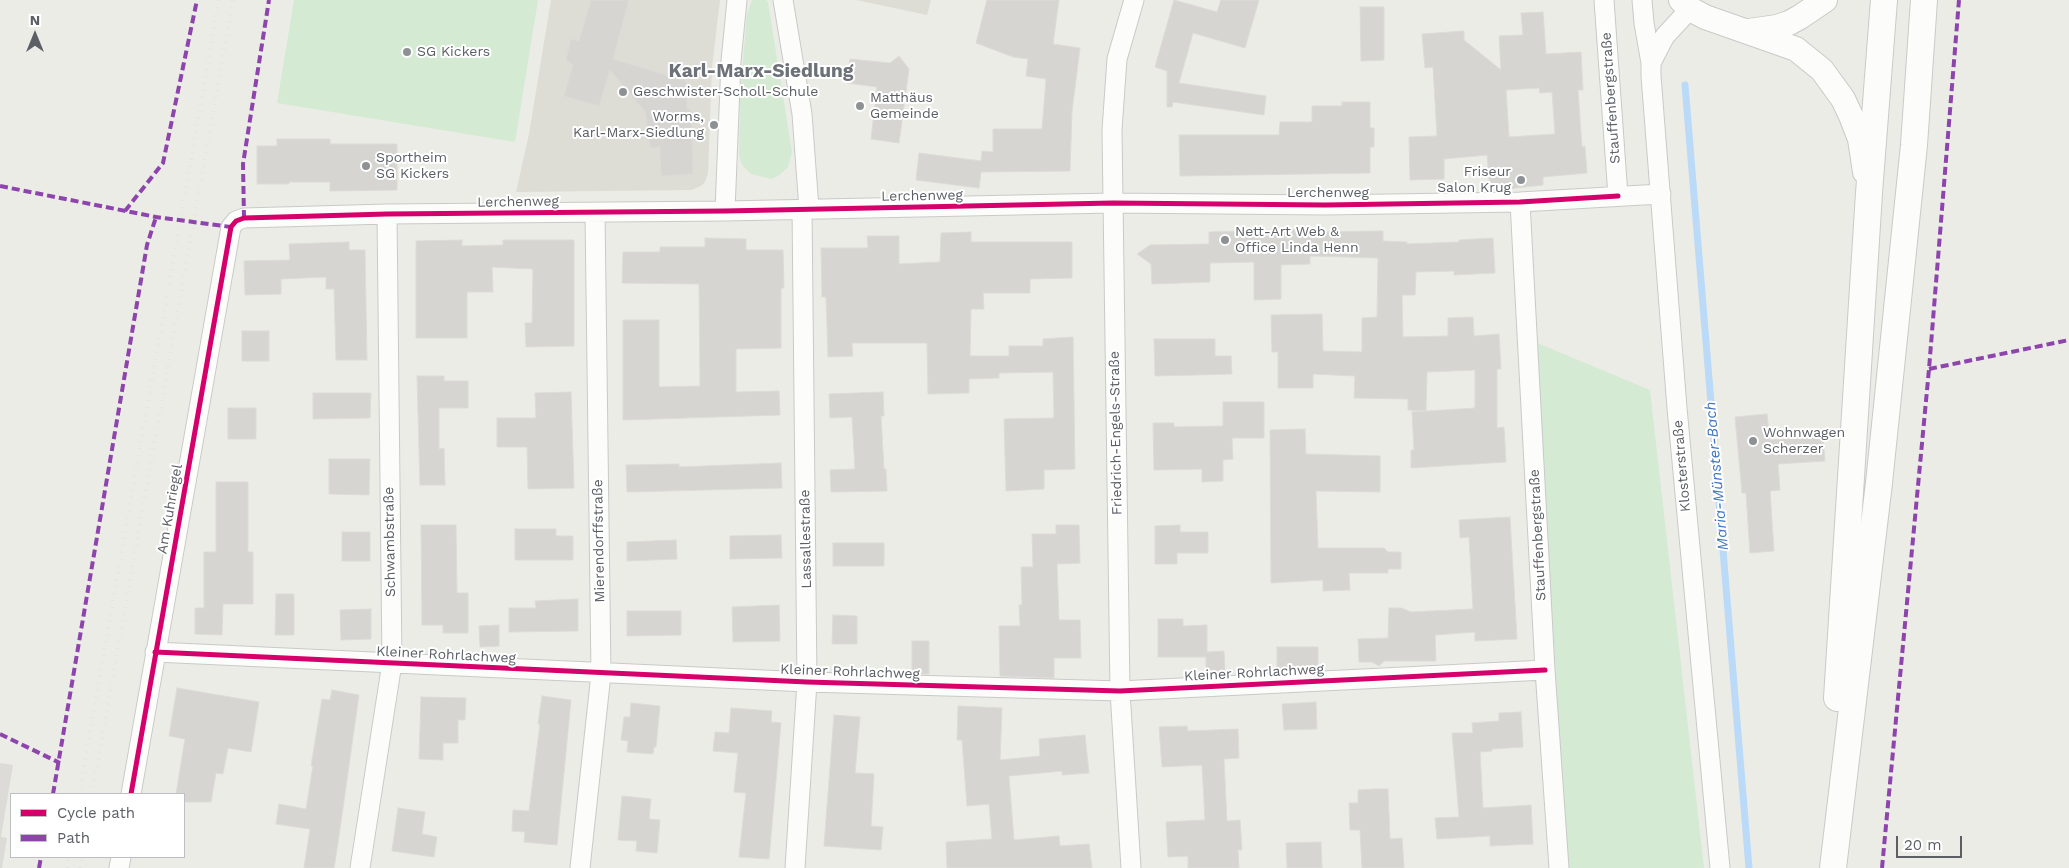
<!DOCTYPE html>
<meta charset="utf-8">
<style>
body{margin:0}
#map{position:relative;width:2069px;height:868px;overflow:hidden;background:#ecece7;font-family:"Work Sans",sans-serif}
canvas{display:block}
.legend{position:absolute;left:10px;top:793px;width:175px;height:65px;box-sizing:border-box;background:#fff;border:1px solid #bebfc2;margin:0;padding:6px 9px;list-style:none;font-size:15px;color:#5c6066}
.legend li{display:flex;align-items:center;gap:10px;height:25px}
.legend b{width:25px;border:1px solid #bebfc2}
.north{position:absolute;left:10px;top:10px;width:50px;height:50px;-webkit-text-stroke:4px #fff;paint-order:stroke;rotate:0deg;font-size:14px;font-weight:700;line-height:20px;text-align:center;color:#5c6066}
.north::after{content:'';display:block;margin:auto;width:18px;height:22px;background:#5c6066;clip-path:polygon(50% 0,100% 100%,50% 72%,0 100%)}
.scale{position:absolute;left:1896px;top:836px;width:66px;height:22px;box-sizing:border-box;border:2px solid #5c6066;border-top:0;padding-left:6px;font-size:15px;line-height:18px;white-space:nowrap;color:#5c6066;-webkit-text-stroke:4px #fff;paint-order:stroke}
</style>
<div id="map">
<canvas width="2069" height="868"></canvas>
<ul class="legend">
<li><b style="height:6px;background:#d6006c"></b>Cycle path</li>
<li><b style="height:6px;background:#8e44ad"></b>Path</li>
</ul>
<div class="north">N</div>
<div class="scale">20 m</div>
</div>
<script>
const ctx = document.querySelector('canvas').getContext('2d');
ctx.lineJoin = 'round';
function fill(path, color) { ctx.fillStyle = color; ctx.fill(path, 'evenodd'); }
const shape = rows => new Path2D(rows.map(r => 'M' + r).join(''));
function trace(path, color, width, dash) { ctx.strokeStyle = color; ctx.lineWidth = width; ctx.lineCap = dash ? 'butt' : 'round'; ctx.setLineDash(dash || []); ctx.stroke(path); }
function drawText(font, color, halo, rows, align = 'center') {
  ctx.font = font + ' "Work Sans",sans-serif'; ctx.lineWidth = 4; ctx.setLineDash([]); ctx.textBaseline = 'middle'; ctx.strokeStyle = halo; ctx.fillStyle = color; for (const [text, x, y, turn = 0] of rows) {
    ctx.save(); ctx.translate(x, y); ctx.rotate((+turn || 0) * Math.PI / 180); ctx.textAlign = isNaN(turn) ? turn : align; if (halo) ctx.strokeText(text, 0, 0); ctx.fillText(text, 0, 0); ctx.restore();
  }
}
fill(shape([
 [0,763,13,765,1,837,7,838,2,868,0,868]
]), '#dcdbd7');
fill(shape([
 [551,0,720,0,712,67,708,173,705,182,701,186,691,190,516,192,529,134],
 [856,0,931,0,927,15]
]), '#dddcd5');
fill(shape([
 [294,0,538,0,515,142,277,103],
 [752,0,766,0,768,2,792,152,788,167,778,176,771,179,751,174,742,165,739,155,740,98,747,13],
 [1535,342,1650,390,1704,868,1568,868]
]), '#d4ead3');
trace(shape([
 [1685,85,1749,868]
]), '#badaf8', 7);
const building = shape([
 [591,0,629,0,613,59,686,81,687,109,691,109,693,174,661,176,660,147,650,148,645,111,610,70,599,106,564,96,573,65,566,60,571,39,579,41,591,0],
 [987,0,1059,0,1053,44,1080,48,1072,111,1070,171,981,172,979,188,916,180,919,153,981,161,982,151,993,152,993,129,1042,129,1046,79,1026,76,1028,59,1013,57,976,43,987,0],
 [1174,0,1217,12,1221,0,1259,0,1245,48,1193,33,1179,83,1266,96,1264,115,1173,102,1172,107,1167,107,1167,71,1155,67,1174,0],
 [1360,7,1384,7,1384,60,1361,61,1360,7],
 [1543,12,1546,54,1581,52,1583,90,1578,90,1582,147,1585,146,1587,173,1543,177,1543,185,1490,191,1487,155,1444,159,1444,179,1410,180,1409,137,1437,136,1433,67,1425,68,1422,34,1464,31,1464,40,1501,70,1499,36,1523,35,1521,13,1543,12],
 [1539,88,1540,93,1552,92,1555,134,1509,137,1506,90,1539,88],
 [899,56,909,69,899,143,871,139,877,87,847,83,850,59,890,63,899,56],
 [1342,102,1370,102,1370,128,1374,128,1374,147,1370,147,1370,173,1180,176,1179,135,1279,135,1280,122,1312,122,1312,106,1342,106,1342,102],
 [277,139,330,139,330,144,397,144,397,190,330,191,330,182,289,182,289,184,257,184,257,146,277,146,277,139],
 [1309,229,1309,232,1383,231,1383,241,1407,242,1407,244,1459,242,1459,240,1493,238,1495,273,1454,275,1454,271,1416,272,1415,295,1402,295,1403,337,1448,336,1448,318,1473,317,1474,336,1499,334,1501,369,1497,369,1497,428,1504,427,1506,462,1411,468,1411,450,1414,450,1412,412,1475,408,1475,370,1427,372,1426,411,1408,410,1408,399,1354,398,1355,376,1313,374,1313,388,1278,388,1278,352,1272,352,1271,315,1322,314,1323,351,1362,352,1362,318,1377,317,1378,258,1310,256,1310,264,1281,265,1281,299,1254,300,1254,262,1210,263,1210,282,1152,284,1151,264,1137,254,1150,245,1209,244,1209,232,1309,229],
 [971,232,971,242,1072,242,1072,278,1030,279,1030,293,983,293,984,309,971,309,970,356,1009,356,1009,346,1043,346,1043,339,1073,337,1075,469,1044,470,1044,489,1006,491,1004,419,1054,418,1053,372,999,373,999,378,969,379,969,393,928,394,927,343,852,343,853,356,828,357,826,297,822,297,821,248,868,248,867,236,899,236,899,264,940,262,941,233,971,232],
 [705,238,746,239,746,250,783,250,784,288,781,288,781,348,736,349,736,392,779,391,780,415,623,420,623,320,659,320,659,387,700,386,699,284,622,283,623,252,660,252,660,247,705,247,705,238],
 [462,240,462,246,503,245,503,240,574,240,574,346,526,347,525,323,532,323,533,269,492,267,493,292,467,292,467,338,416,338,416,241,462,240],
 [349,242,349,250,365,250,367,360,336,360,334,289,326,289,326,277,281,279,281,294,245,295,244,261,290,260,289,244,349,242],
 [242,331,269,331,269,361,242,361,242,331],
 [1154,339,1215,339,1215,356,1231,356,1232,374,1155,376,1154,339],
 [417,376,444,376,444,381,468,381,468,408,439,408,439,449,444,448,445,485,420,485,417,376],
 [571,392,574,488,528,489,527,447,497,447,497,418,536,418,535,393,571,392],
 [883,392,884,416,881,416,884,469,886,469,887,491,831,492,830,470,855,469,852,417,830,418,829,394,883,392],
 [313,393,371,393,370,418,313,419,313,393],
 [1223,402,1264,402,1264,438,1232,438,1233,459,1223,460,1223,481,1202,482,1202,469,1154,470,1153,423,1174,423,1174,427,1223,426,1223,402],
 [228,408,256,408,256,439,228,439,228,408],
 [1767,414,1770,440,1823,436,1825,461,1778,464,1780,490,1770,491,1774,551,1750,553,1746,493,1742,493,1735,417,1767,414],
 [1305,429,1306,454,1380,456,1380,492,1316,491,1318,548,1384,548,1388,552,1401,552,1401,569,1388,569,1388,573,1349,573,1350,590,1323,591,1323,580,1271,583,1270,430,1305,429],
 [329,459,370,459,369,495,329,494,329,459],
 [781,463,782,488,627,492,626,465,679,464,679,467,781,463],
 [216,482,248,482,248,552,253,552,253,604,223,604,222,635,195,634,195,608,204,608,204,552,216,552,216,482],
 [1510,517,1517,639,1475,641,1475,632,1435,635,1436,661,1384,661,1379,666,1372,662,1359,662,1358,639,1388,638,1389,608,1401,608,1411,612,1473,609,1469,537,1460,538,1459,520,1510,517],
 [421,525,456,525,457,593,468,593,468,633,443,633,443,625,422,625,421,525],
 [1056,525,1079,525,1080,563,1057,564,1059,620,1080,620,1081,658,1054,658,1054,678,1000,676,999,626,1020,626,1019,605,1022,605,1021,567,1033,567,1032,534,1056,534,1056,525],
 [1180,525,1180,532,1208,532,1208,553,1177,553,1177,564,1155,564,1155,526,1180,525],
 [515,529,556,529,556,536,573,536,573,560,515,560,515,529],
 [342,532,370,532,370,561,342,561,342,532],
 [781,535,782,558,730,559,730,536,781,535],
 [676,540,677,559,627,561,627,542,676,540],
 [833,543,884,543,884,566,833,566,833,543],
 [276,594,294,594,294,635,275,635,276,594],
 [578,599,578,631,509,632,509,608,536,608,535,601,578,599],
 [779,605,780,641,733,642,732,607,779,605],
 [371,609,371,639,341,640,340,610,371,609],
 [627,611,681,611,681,635,627,636,627,611],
 [833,615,857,616,857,644,832,644,833,615],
 [1158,619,1183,619,1183,626,1207,625,1207,652,1224,651,1225,672,1206,672,1206,657,1158,657,1158,619],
 [499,625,499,646,480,647,479,626,499,625],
 [912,641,929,641,929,674,912,674,912,641],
 [1277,647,1318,647,1318,670,1277,671,1277,647],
 [177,688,259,702,251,752,228,748,223,774,216,773,211,802,184,802,184,794,176,794,185,739,169,736,177,688],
 [332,690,359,695,338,843,334,868,304,868,310,829,276,824,279,804,306,809,313,766,311,766,322,699,330,700,332,690],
 [542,696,571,700,557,845,524,842,525,832,512,831,513,810,529,811,540,724,538,724,542,696],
 [421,697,466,698,465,720,458,720,458,743,443,743,443,760,419,759,421,697],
 [1316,702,1317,729,1284,730,1282,704,1316,702],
 [631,703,660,706,656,747,654,747,653,754,627,752,628,741,621,740,624,717,630,717,631,703],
 [958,706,1002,708,1000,760,1040,756,1039,739,1085,735,1089,773,1062,775,1062,771,1009,776,1014,840,1059,836,1060,846,1089,844,1092,868,947,868,946,842,992,839,989,804,967,806,962,740,957,740,958,706],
 [731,708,772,711,771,722,781,723,769,859,739,857,746,793,734,792,738,753,713,751,715,732,729,733,731,708],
 [1521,712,1523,747,1492,749,1492,751,1480,752,1483,808,1531,805,1533,844,1490,846,1490,836,1437,839,1435,818,1459,817,1452,733,1473,733,1472,723,1499,721,1499,713,1521,712],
 [834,715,860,717,855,773,874,774,871,826,883,827,881,850,824,846,834,715],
 [1187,726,1188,731,1238,729,1239,758,1224,759,1227,821,1240,820,1242,850,1238,850,1239,868,1188,868,1188,856,1168,857,1166,822,1205,820,1202,765,1162,767,1159,727,1187,726],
 [1375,789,1388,789,1390,839,1402,838,1404,868,1362,868,1360,830,1350,830,1349,803,1358,803,1358,790,1375,789],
 [622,796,651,799,649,819,660,820,657,853,636,851,637,841,618,840,622,796],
 [398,808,425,812,422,834,437,837,434,857,392,851,398,808],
 [1321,842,1322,868,1287,868,1286,843,1321,842]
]);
fill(building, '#d6d5d2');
trace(building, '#dcdbd6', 1);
const minor = shape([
 [783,0,802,114,809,209],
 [1604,0,1618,196],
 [1642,0,1644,23,1651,63,1651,76,1677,408,1720,868],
 [1651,63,1665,36,1690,9],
 [1520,202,1545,670,1559,868],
 [725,211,731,61,737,0],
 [155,652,807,682,1120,691,1545,670],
 [131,794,231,227,236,221,244,218,387,214,725,211,1113,203,1325,205,1520,202,1661,194],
 [119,868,121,857],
 [360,868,392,663,387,214],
 [580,868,601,674,595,213],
 [795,868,807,682,802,209],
 [1131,868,1120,691,1112,130,1117,59,1134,0]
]);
const tertiary = shape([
 [1681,0,1690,9,1705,17,1796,49,1822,70,1843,99,1851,116,1860,139,1865,172],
 [1749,31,1777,27,1789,23,1800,17,1825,0]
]);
const secondary = shape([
 [1837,698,1869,193,1884,0],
 [1833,868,1879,483,1914,145,1924,0]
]);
trace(minor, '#c9c9c8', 21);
trace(tertiary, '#c9c9c8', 26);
trace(secondary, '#c9cac9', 28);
trace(minor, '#fcfcfb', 19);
trace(tertiary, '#fcfcfb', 24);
trace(secondary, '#fcfcfb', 26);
trace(shape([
 [79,794,219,0],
 [92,794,233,0],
 [67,868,68,857],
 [80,868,82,857]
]), '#e4e4e4', 4, [1, 6]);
trace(shape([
 [0,186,156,217,231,227],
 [125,211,163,163,197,0],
 [244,218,243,164,269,0],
 [1929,369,2069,340],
 [0,734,60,763],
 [53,794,147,245,156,217],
 [39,868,41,857],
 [1882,868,1929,369,1959,0]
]), '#8e44ad', 4, [8, 4]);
trace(shape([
 [155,652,807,682,1120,691,1545,670],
 [131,794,231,227,236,221,244,218,387,214,725,211,1113,203,1325,205,1520,202,1618,196]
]), '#d6006c', 5);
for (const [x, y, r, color] of [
 [407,52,5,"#8e9193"],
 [623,92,5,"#8e9193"],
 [860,106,5,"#8e9193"],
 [714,125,5,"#8e9193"],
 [366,166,5,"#8e9193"],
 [1521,180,5,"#8e9193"],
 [1225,240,5,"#8e9193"],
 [1753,441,5,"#8e9193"]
]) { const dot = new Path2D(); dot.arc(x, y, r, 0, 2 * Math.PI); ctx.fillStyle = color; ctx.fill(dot); trace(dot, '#fff', 2); }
drawText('14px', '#5c6066', '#fff', [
 ["SG Kickers",417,52],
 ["Geschwister-Scholl-Schule",633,92],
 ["Matthäus",870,98],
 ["Gemeinde",870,114],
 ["Worms,",704,117,"right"],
 ["Karl-Marx-Siedlung",704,133,"right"],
 ["Sportheim",376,158],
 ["SG Kickers",376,174],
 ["Friseur",1511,172,"right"],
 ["Salon Krug",1511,188,"right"],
 ["Nett-Art Web &",1235,232],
 ["Office Linda Henn",1235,248],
 ["Wohnwagen",1763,433],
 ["Scherzer",1763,449]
], 'left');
drawText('14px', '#5c6066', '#fff', [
 ["Stauffenbergstraße",1611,98,-94],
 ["Lerchenweg",1328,193],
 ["Lerchenweg",922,196,-1],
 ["Lerchenweg",518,202,-1],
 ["Friedrich-Engels-Straße",1116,433,-91],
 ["Klosterstraße",1682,466,-95],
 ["Am Kuhriegel",170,509,-80],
 ["Stauffenbergstraße",1538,535,-93],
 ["Lassallestraße",806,539,-91],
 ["Mierendorffstraße",599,541,-91],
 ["Schwambstraße",390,542,-91],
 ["Kleiner Rohrlachweg",446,655,3],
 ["Kleiner Rohrlachweg",850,672,2],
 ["Kleiner Rohrlachweg",1254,673,-3]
]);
drawText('italic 15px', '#3e75c0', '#fff', [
 ["Maria-Münster-Bach",1717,476,-95]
]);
drawText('bold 19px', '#6d7278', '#fff', [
 ["Karl-Marx-Siedlung",761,71]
]);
</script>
